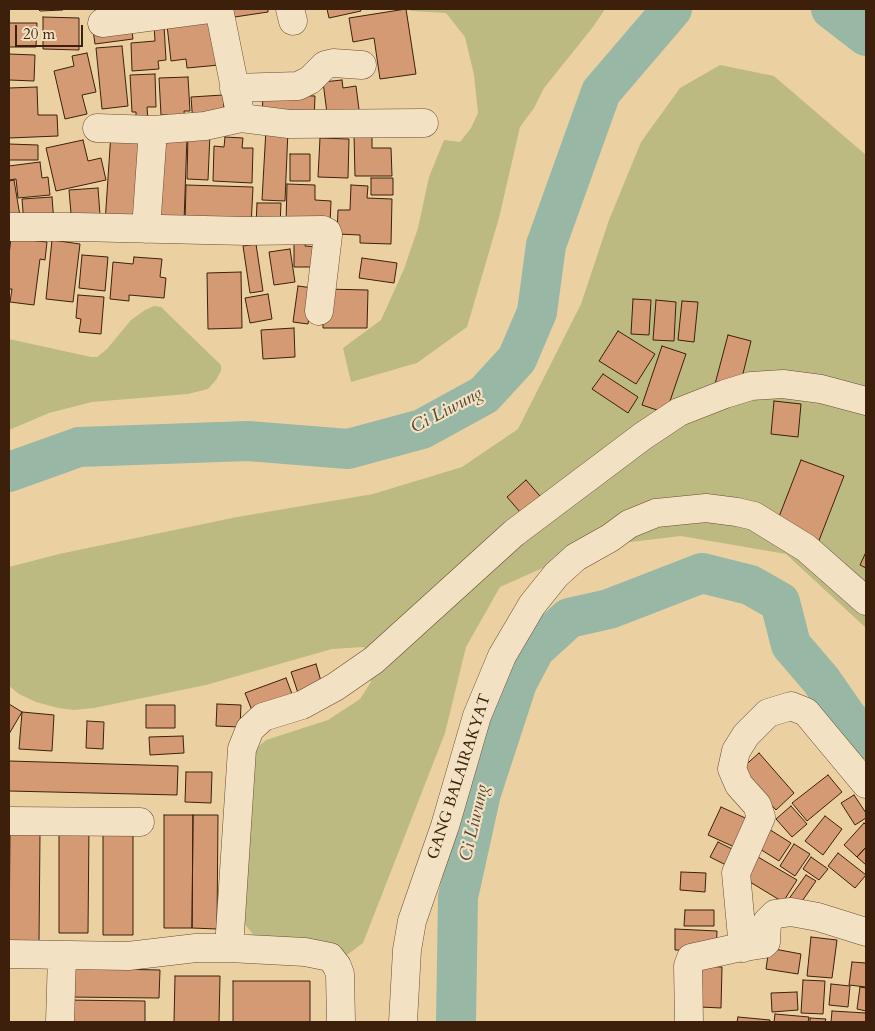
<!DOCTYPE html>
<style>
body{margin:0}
#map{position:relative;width:875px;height:1031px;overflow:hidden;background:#ebd1a2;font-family:Cardo,serif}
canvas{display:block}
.frame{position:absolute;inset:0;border:10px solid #3d200c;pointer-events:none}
.scale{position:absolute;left:15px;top:25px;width:68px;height:22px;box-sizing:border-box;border:2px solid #3d200c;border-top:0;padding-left:6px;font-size:15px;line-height:18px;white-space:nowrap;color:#3d200c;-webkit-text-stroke:4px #f2e1c3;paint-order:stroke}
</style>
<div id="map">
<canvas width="875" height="1031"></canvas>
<div class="frame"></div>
<div class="scale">20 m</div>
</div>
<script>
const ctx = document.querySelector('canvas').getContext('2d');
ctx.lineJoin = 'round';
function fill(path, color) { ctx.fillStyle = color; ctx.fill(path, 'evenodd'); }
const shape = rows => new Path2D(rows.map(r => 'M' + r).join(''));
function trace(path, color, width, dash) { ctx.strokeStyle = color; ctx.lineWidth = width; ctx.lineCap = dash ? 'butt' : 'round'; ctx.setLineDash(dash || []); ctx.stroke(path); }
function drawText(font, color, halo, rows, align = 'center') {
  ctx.font = font + ' Cardo,serif'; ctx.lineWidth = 4.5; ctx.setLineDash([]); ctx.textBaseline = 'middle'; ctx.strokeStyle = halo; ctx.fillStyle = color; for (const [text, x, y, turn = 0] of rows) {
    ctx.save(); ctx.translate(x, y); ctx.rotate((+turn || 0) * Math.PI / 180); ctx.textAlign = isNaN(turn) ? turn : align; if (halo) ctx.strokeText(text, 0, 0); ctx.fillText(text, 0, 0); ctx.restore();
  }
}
fill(shape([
 [410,9,605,9,593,27,544,88,534,108,520,127,499,218,467,327,417,363,351,382,343,348,381,320,404,269,418,228,429,177,444,140,460,142,471,128,478,113,474,75,465,37,446,13,411,11],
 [720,65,774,76,866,155,866,628,786,554,681,536,614,544,563,559,500,587,466,647,445,733,363,943,331,967,273,958,226,902,250,754,266,740,328,720,360,699,371,682,364,647,332,649,206,685,94,708,74,710,58,708,36,702,19,694,9,686,9,567,59,554,237,517,373,494,462,467,518,429,581,304,609,220,641,142,680,88],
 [154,306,161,307,221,365,221,371,216,380,208,389,188,394,92,402,49,413,9,430,9,339,91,357,97,357,107,349,131,320,145,310]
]), '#bcba81');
trace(shape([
 [831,9,866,36],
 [9,472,79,447,248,441,348,449,422,429,484,395,517,359,537,312,546,245,601,92,672,9],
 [456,1022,458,897,481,793,517,683,535,649,569,618,609,609,702,573,750,585,780,602,791,645,821,680,846,716,866,739]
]), '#98b7a5', 40);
const building = shape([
 [38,9,63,9,63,10,40,11,38,9],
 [227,9,268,9,268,12,228,18,227,9],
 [327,9,360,9,361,11,329,18,327,9],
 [406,9,416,74,380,79,374,38,353,42,349,18,406,9],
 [214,11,219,65,187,68,186,59,171,61,166,16,214,11],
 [43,17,79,18,79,50,43,49,43,17],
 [9,23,37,23,36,47,9,47,9,23],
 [131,24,133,39,95,44,93,30,131,24],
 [164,25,166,60,158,61,159,69,132,71,131,43,155,41,154,26,164,25],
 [122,46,128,106,102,109,96,48,122,46],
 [87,53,96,92,82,95,87,114,65,119,54,71,74,66,72,56,87,53],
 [9,54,35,55,34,81,9,80,9,54],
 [155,74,156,107,147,107,148,120,136,121,136,112,132,112,130,75,155,74],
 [188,77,190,111,184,111,185,122,168,122,168,115,161,115,159,78,188,77],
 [342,80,343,88,356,86,360,117,328,121,323,82,342,80],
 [37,87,38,115,57,115,58,136,9,138,9,88,37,87],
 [263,94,315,96,314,120,262,118,263,94],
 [223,95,225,122,193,124,191,97,223,95],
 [266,129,288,130,285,201,262,200,266,129],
 [111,133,140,135,135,225,105,223,111,133],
 [188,133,210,133,208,180,187,179,188,133],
 [354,135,372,135,372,148,391,148,392,176,355,176,354,135],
 [156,136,187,137,184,222,153,220,156,136],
 [225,137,243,138,242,148,253,148,252,183,213,181,214,146,224,147,225,137],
 [320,138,349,139,348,178,318,177,320,138],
 [83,140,88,161,101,158,106,180,56,191,46,148,83,140],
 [9,144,38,145,38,160,9,160,9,144],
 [290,154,310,154,310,181,290,181,290,154],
 [40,162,42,178,48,177,50,195,18,198,16,179,9,180,9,166,40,162],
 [371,178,393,178,393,195,371,195,371,178],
 [14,180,21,222,9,224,9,181,14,180],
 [287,184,315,185,315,200,331,201,330,225,286,224,287,184],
 [186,185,253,187,251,226,185,223,186,185],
 [351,185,368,186,367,198,392,199,391,244,360,243,360,235,337,234,338,210,350,210,351,185],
 [98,188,100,215,72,225,69,190,98,188],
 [52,197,54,223,24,225,22,199,52,197],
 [257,203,281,203,280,226,256,225,257,203],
 [11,238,47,242,45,260,40,259,34,305,10,302,12,289,9,289,9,255,11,238],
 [52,240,80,244,73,302,46,299,52,240],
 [294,240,306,241,305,246,320,247,320,267,294,267,294,240],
 [256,244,263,291,250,293,243,246,256,244],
 [290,249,295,282,274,285,269,252,290,249],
 [82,255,108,257,105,291,79,288,82,255],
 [134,257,162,259,160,277,166,278,164,298,129,295,129,301,110,299,113,262,133,264,134,257],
 [362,258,397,263,394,283,359,278,362,258],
 [241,272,242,328,208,329,207,273,241,272],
 [298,286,313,288,308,324,293,322,298,286],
 [324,289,368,290,367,328,323,328,324,289],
 [268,294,272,319,250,323,245,298,268,294],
 [78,295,104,297,101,334,79,332,81,319,76,318,78,295],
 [633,299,651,300,649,335,631,334,633,299],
 [656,300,676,302,674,341,653,340,656,300],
 [682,301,698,302,694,342,678,340,682,301],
 [294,328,295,357,263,359,261,330,294,328],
 [618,331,655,354,636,384,599,361,618,331],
 [728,335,751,341,739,390,715,384,728,335],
 [662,346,686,354,666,413,642,405,662,346],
 [603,374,638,397,628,413,592,389,603,374],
 [774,401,801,404,798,437,771,434,774,401],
 [801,460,844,476,818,543,775,527,801,460],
 [526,480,540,496,520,512,507,497,526,480],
 [866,552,866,568,860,565,866,552],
 [316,664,323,688,299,696,291,672,316,664],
 [286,678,295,702,255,718,245,693,286,678],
 [9,704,22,712,9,734,9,704],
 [217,704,241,705,240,727,216,726,217,704],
 [146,705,175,705,175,728,146,728,146,705],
 [22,712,54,715,52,751,19,749,22,712],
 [87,721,104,722,103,749,86,748,87,721],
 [183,736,184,753,150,755,149,737,183,736],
 [759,753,794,793,776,810,740,770,759,753],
 [9,761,178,766,177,795,9,791,9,761],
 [186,772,212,772,211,803,185,802,186,772],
 [828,775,842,792,807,821,792,803,828,775],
 [854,795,866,813,866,818,855,825,841,803,854,795],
 [791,806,807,824,792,837,776,819,791,806],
 [721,807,754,822,741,850,708,835,721,807],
 [164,815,193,815,192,928,164,928,164,815],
 [193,815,218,815,217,929,192,928,193,815],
 [825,816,842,829,823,855,805,841,825,816],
 [864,823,866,825,866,847,857,857,844,845,864,823],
 [59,824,89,825,88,933,59,933,59,824],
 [764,826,791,843,779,861,752,844,764,826],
 [103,827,133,827,133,935,103,935,103,827],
 [10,833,40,834,39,942,9,941,10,833],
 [718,842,740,853,732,868,710,857,718,842],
 [794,844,810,854,795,876,780,866,794,844],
 [866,847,866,865,857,857,866,847],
 [838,853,866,875,855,888,828,866,838,853],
 [753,854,797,880,783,902,740,876,753,854],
 [811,857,828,869,819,880,803,869,811,857],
 [681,872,706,873,705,892,680,890,681,872],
 [806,875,816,881,798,907,788,900,806,875],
 [685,910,714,910,714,926,684,926,685,910],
 [675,929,717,931,716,951,675,950,675,929],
 [811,937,837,940,832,978,807,976,811,937],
 [769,948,801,954,798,974,766,969,769,948],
 [852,962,866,963,866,987,849,985,852,962],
 [701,966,722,967,721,1008,700,1007,701,966],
 [67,968,160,970,159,998,67,997,67,968],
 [175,976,220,976,219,1022,174,1022,175,976],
 [803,980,825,981,823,1014,801,1013,803,980],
 [233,981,310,981,310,1022,233,1022,233,981],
 [831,984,850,986,848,1007,829,1005,831,984],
 [860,987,866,988,866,1011,857,1009,860,987],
 [797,992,798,1010,772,1012,771,993,797,992],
 [64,1000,145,1001,145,1022,64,1022,64,1000],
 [832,1011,866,1013,866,1022,831,1022,832,1011],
 [775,1014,809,1017,808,1022,774,1022,775,1014],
 [738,1017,770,1020,770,1022,737,1022,738,1017],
 [810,1018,826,1019,825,1022,810,1022,810,1018]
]);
fill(building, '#d39a73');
trace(building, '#3d200c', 1);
const minor = shape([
 [290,9,293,21],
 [102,23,209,9],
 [234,88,298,86,310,80,325,65,333,63,362,65],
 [241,118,289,124,424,123],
 [97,128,153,130,205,126,241,118,219,9],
 [9,227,77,227,246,231,323,230,327,232,328,235,319,311],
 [146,229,153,130],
 [9,821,140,822],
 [229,948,305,952,330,957,337,966,340,974,341,1022],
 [743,948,736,873,761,817,757,805,739,785,732,769,736,751,746,735,768,713,791,706,806,712,866,784],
 [9,954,128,956,196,948,229,948,242,749,250,729,263,717,302,705,335,687,374,660,514,533,643,436,679,412,725,394,751,386,783,384,821,389,866,401],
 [60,1022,62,955],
 [403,1022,407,950,412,921,445,826,477,716,502,656,532,605,556,575,576,557,610,538,629,524,656,513,706,508,737,512,754,516,806,548,866,601],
 [689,1022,688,966,691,958,732,949,764,944,766,942,767,922,775,914,791,912,818,917,866,932]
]);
trace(minor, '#684c32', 29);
trace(minor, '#f2e1c3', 28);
drawText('16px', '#3d200c', '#f2e1c3', [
 ["GANG BALAIRAKYAT",460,777,-72]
]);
drawText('italic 18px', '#544632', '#f2e1c3', [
 ["Ci Liwung",447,411,-28],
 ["Ci Liwung",475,823,-77]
]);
</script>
